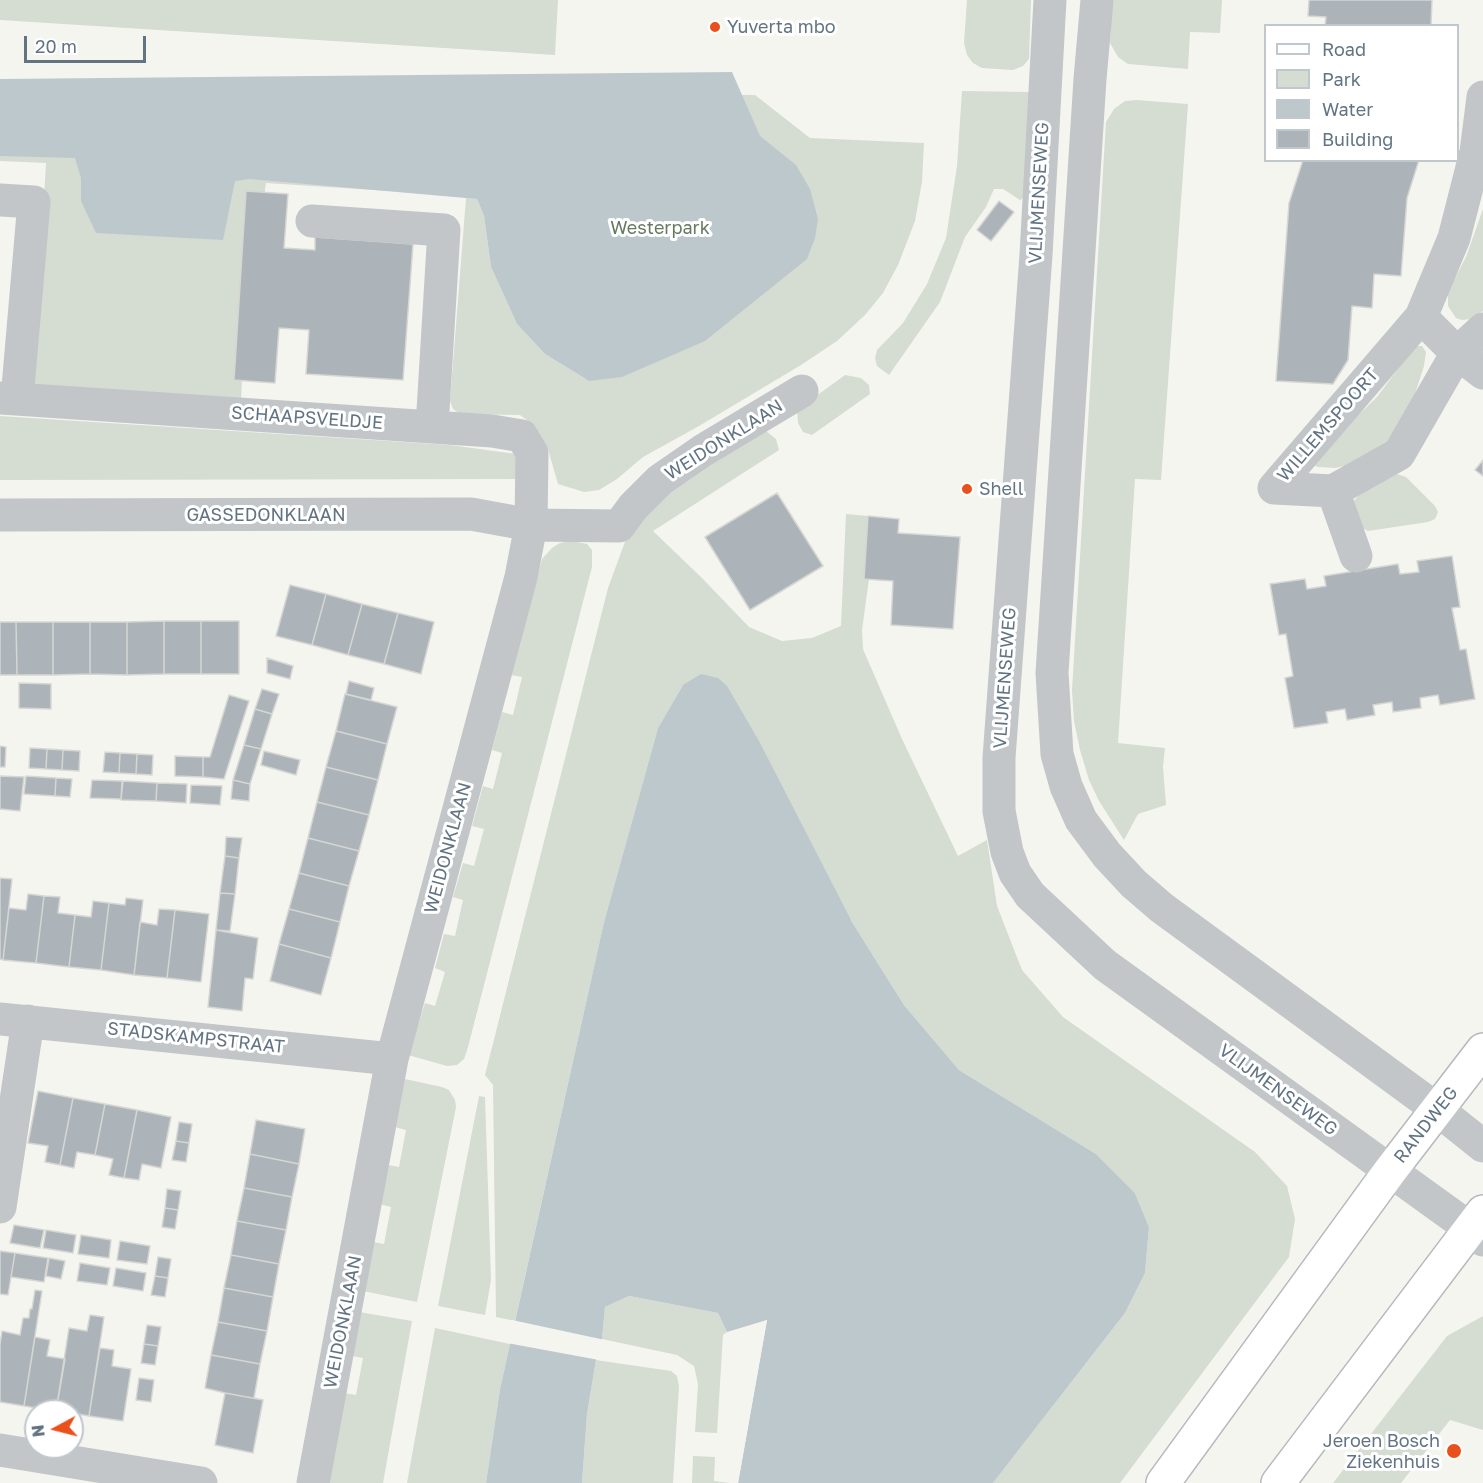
<!DOCTYPE html>
<style>
body{margin:0}
#map{position:relative;width:1483px;height:1483px;overflow:hidden;background:#f5f5f0;font-family:"Golos Text",sans-serif}
canvas{display:block}
.legend{position:absolute;left:1264px;top:24px;width:195px;height:138px;box-sizing:border-box;background:#fff;border:2px solid #c0c7cd;margin:0;padding:8px 10px;list-style:none;font-size:18px;color:#627483}
.legend li{display:flex;align-items:center;gap:12px;height:30px}
.legend b{width:30px;border:2px solid #c0c7cd}
.north{position:absolute;left:24px;top:1399px;width:60px;height:60px;box-sizing:border-box;background:#fff;border:2px solid #c0c7cd;border-radius:50%;rotate:263deg;font-size:16px;font-weight:700;line-height:24px;text-align:center;color:#627483}
.north::after{content:'';display:block;margin:auto;width:21px;height:27px;background:#ea501c;clip-path:polygon(50% 0,100% 100%,50% 72%,0 100%)}
.scale{position:absolute;left:24px;top:36px;width:122px;height:27px;box-sizing:border-box;border:3px solid #627483;border-top:0;padding-left:8px;font-size:18px;line-height:21px;white-space:nowrap;color:#627483;-webkit-text-stroke:4px #fff;paint-order:stroke}
</style>
<div id="map">
<canvas width="1483" height="1483"></canvas>
<ul class="legend">
<li><b style="height:8px;background:#fff"></b>Road</li>
<li><b style="height:16px;background:#d5dcd1"></b>Park</li>
<li><b style="height:16px;background:#bdc8cd"></b>Water</li>
<li><b style="height:16px;background:#acb4b9"></b>Building</li>
</ul>
<div class="north">N</div>
<div class="scale">20 m</div>
</div>
<script>
const ctx = document.querySelector('canvas').getContext('2d');
ctx.lineJoin = 'round';
function fill(path, color) { ctx.fillStyle = color; ctx.fill(path, 'evenodd'); }
const shape = rows => new Path2D(rows.map(r => 'M' + r).join(''));
function trace(path, color, width, dash) { ctx.strokeStyle = color; ctx.lineWidth = width; ctx.lineCap = dash ? 'butt' : 'round'; ctx.setLineDash(dash || []); ctx.stroke(path); }
function drawText(font, color, halo, rows, align = 'center') {
  ctx.font = font + ' "Golos Text",sans-serif'; ctx.lineWidth = 6; ctx.setLineDash([]); ctx.textBaseline = 'middle'; ctx.strokeStyle = halo; ctx.fillStyle = color; for (const [text, x, y, turn = 0] of rows) {
    ctx.save(); ctx.translate(x, y); ctx.rotate((+turn || 0) * Math.PI / 180); ctx.textAlign = isNaN(turn) ? turn : align; if (halo) ctx.strokeText(text, 0, 0); ctx.fillText(text, 0, 0); ctx.restore();
  }
}
fill(shape([
 [0,0,558,0,555,55,0,20],
 [967,0,1031,0,1029,59,1023,66,1013,70,982,68,973,63,967,55,964,43],
 [1112,0,1222,0,1220,33,1190,32,1188,69,1128,64,1118,57,1110,43],
 [0,90,755,95,810,138,924,143,922,182,915,221,898,265,883,293,865,315,837,341,801,365,699,426,643,457,617,479,599,490,584,492,558,484,548,449,535,426,520,415,460,414,453,409,450,401,466,198,477,199,484,216,491,267,517,324,545,354,589,381,481,197,266,183,244,338,241,400,33,386,46,163,0,161],
 [77,164,107,233,81,201,81,179],
 [962,91,1029,92,1027,196,1020,200,1003,189,994,189,986,207,965,237,940,302,889,375,877,366,875,358,877,350,903,323,927,284,946,238,957,166],
 [1136,100,1188,104,1161,480,1135,479,1118,743,1165,748,1163,767,1166,805,1138,814,1124,840,1099,801,1089,780,1080,750,1074,721,1072,690,1106,122,1114,109,1125,101],
 [1483,209,1483,311,1470,319,1462,320,1456,318,1448,306,1448,291,1466,257],
 [1415,346,1422,346,1426,352,1424,366,1414,397,1398,436,1354,464,1335,468,1318,467,1312,464,1335,437,1377,397],
 [845,375,861,378,869,385,870,394,812,435,803,432,798,423,797,410],
 [0,416,450,445,516,454,516,479,0,480],
 [766,431,776,439,779,450,653,531,702,578,749,627,782,641,812,638,841,626,846,514,868,516,864,578,869,579,862,630,863,649,902,739,958,856,987,840,997,906,1022,970,1063,1017,1255,1152,1287,1186,1295,1219,1289,1257,1120,1483,993,1483,1125,1313,1145,1273,1149,1227,1135,1193,1096,1154,959,1070,904,1005,852,922,683,685,658,728,604,922,515,1321,496,1317,493,1085,485,1075,608,588,626,539,677,480],
 [1397,474,1406,477,1435,506,1438,512,1435,519,1428,522,1368,531,1360,527,1356,518,1354,501,1360,493],
 [571,541,587,544,592,550,592,567,468,1047,464,1059,457,1065,447,1066,408,1055,425,1003,435,1006,445,972,435,968,444,934,455,936,463,900,453,897,463,863,474,866,484,829,472,826,483,786,493,789,502,753,492,750,502,712,513,715,522,677,511,675,542,559,552,548,560,543],
 [405,1079,442,1087,449,1090,455,1100,456,1107,417,1302,363,1291,373,1242,384,1244,391,1207,379,1204,388,1165,399,1167,406,1130,395,1127],
 [479,1096,485,1097,491,1280,485,1315,438,1306],
 [629,1296,718,1313,727,1332,723,1335,717,1433,695,1432,698,1384,694,1366,677,1355,602,1339,605,1307],
 [359,1312,412,1321,383,1483,328,1483,344,1393,356,1395,363,1358,352,1356],
 [1483,1316,1483,1430,1450,1420,1401,1483,1333,1483,1447,1336],
 [435,1328,510,1344,500,1389,486,1483,407,1483],
 [596,1360,671,1371,677,1376,679,1386,673,1483,582,1483,587,1414],
 [693,1456,715,1457,714,1481,730,1483,692,1483]
]), '#d5dcd1');
fill(shape([
 [732,72,760,136,796,165,810,189,818,219,815,238,807,259,705,341,622,377,589,381,545,354,517,324,491,267,484,216,477,199,249,179,235,181,223,240,96,233,81,201,81,179,75,158,0,156,0,79],
 [701,674,718,678,727,686,759,741,852,922,904,1005,959,1070,1096,1154,1135,1193,1149,1227,1145,1273,1125,1313,993,1483,738,1483,767,1320,727,1332,718,1313,629,1296,605,1307,602,1339,596,1360,587,1414,582,1483,486,1483,500,1389,604,922,658,728,683,685]
]), '#bdc8cd');
fill(shape([
 [512,1320,605,1340,599,1360,507,1343],
 [767,1320,738,1483,735,1483,763,1324,728,1335,725,1334]
]), '#f5f5f0');
const building = shape([
 [1309,0,1432,0,1431,26,1325,26,1326,17,1308,16,1309,0],
 [1303,160,1419,160,1407,198,1401,276,1374,274,1372,308,1352,306,1348,360,1333,384,1276,381,1289,203,1303,160],
 [246,191,288,194,284,248,315,250,315,237,413,244,403,380,306,374,309,330,279,328,275,383,234,380,246,191],
 [999,201,1014,212,991,241,977,230,999,201],
 [1483,460,1483,476,1475,470,1483,460],
 [777,493,823,566,750,610,705,537,777,493],
 [868,516,899,519,898,533,960,537,953,629,891,625,893,581,864,579,868,516],
 [1452,556,1460,607,1452,608,1460,650,1466,649,1475,699,1440,705,1438,695,1420,698,1421,708,1393,712,1392,702,1373,705,1375,715,1347,720,1345,709,1326,712,1328,723,1294,728,1285,678,1293,676,1286,634,1279,635,1270,584,1305,579,1307,589,1326,586,1324,576,1398,564,1400,574,1419,572,1417,561,1452,556],
 [290,585,326,594,312,645,276,636,290,585],
 [326,594,362,604,348,655,312,645,326,594],
 [362,604,398,613,384,664,348,655,362,604],
 [398,613,434,622,421,674,384,664,398,613],
 [164,621,164,674,127,675,127,622,164,621],
 [164,621,201,621,201,674,164,674,164,621],
 [201,621,239,621,239,674,201,674,201,621],
 [0,622,16,622,17,675,0,675,0,622],
 [16,622,53,622,53,675,17,675,16,622],
 [53,622,90,622,90,674,53,675,53,622],
 [90,622,127,622,127,675,90,674,90,622],
 [267,658,293,666,290,679,267,673,267,658],
 [349,681,374,688,371,700,346,694,349,681],
 [19,683,51,684,51,709,19,708,19,683],
 [262,689,279,694,272,714,255,709,262,689],
 [345,694,397,707,387,744,336,731,345,694],
 [229,695,249,701,224,779,203,777,203,757,210,757,229,695],
 [255,709,272,714,261,749,244,745,255,709],
 [336,731,387,744,378,780,326,767,336,731],
 [244,745,261,749,250,784,233,780,244,745],
 [0,746,6,747,5,767,0,767,0,746],
 [30,748,47,749,46,769,29,768,30,748],
 [47,749,63,750,62,770,46,769,47,749],
 [63,750,80,751,79,771,62,770,63,750],
 [264,751,300,760,296,775,261,765,264,751],
 [105,752,120,753,119,773,103,772,105,752],
 [120,753,137,754,136,774,119,773,120,753],
 [137,754,153,755,152,775,136,774,137,754],
 [175,756,203,757,203,777,175,776,175,756],
 [326,767,378,780,369,815,317,802,326,767],
 [0,776,24,777,20,811,0,809,0,776],
 [26,776,56,778,55,796,24,794,26,776],
 [56,778,72,779,70,797,55,796,56,778],
 [92,780,122,781,121,799,90,798,92,780],
 [233,780,250,784,249,801,231,799,233,780],
 [123,781,157,783,156,801,121,800,123,781],
 [157,783,187,784,186,803,156,801,157,783],
 [191,785,222,786,220,805,190,803,191,785],
 [317,802,369,815,359,851,308,838,317,802],
 [226,837,242,838,239,858,225,856,226,837],
 [308,838,359,851,349,886,299,873,308,838],
 [225,856,239,858,235,894,220,893,225,856],
 [299,873,349,886,340,922,289,909,299,873],
 [0,878,12,879,3,960,0,959,0,878],
 [220,893,235,894,230,931,216,930,220,893],
 [28,894,44,896,36,963,3,960,9,908,26,910,28,894],
 [44,896,60,897,58,913,75,915,69,967,36,963,44,896],
 [126,898,143,900,134,975,101,970,109,903,125,905,126,898],
 [93,901,109,903,101,970,69,967,75,915,91,917,93,901],
 [159,909,175,910,167,978,134,975,140,922,157,925,159,909],
 [289,909,340,922,331,958,279,944,289,909],
 [175,910,209,914,201,982,167,978,175,910],
 [216,930,258,938,253,979,245,978,242,1011,208,1007,216,930],
 [279,944,331,958,321,995,270,981,279,944],
 [38,1091,73,1098,60,1165,45,1162,48,1146,28,1143,38,1091],
 [73,1098,105,1104,95,1155,77,1152,74,1168,60,1165,73,1098],
 [105,1104,137,1110,124,1178,109,1175,113,1159,95,1155,105,1104],
 [137,1110,171,1117,161,1168,142,1164,139,1180,124,1178,137,1110],
 [256,1120,305,1129,299,1164,250,1154,256,1120],
 [179,1122,192,1124,189,1143,176,1141,179,1122],
 [176,1141,189,1143,186,1162,172,1160,176,1141],
 [250,1154,299,1164,292,1197,244,1188,250,1154],
 [244,1188,292,1197,286,1230,237,1221,244,1188],
 [167,1189,181,1191,178,1210,165,1208,167,1189],
 [165,1208,178,1210,175,1229,162,1227,165,1208],
 [237,1221,286,1230,279,1264,231,1255,237,1221],
 [14,1225,44,1230,40,1248,10,1243,14,1225],
 [46,1230,76,1235,73,1253,43,1248,46,1230],
 [81,1235,111,1240,109,1258,78,1254,81,1235],
 [120,1241,150,1246,147,1264,117,1260,120,1241],
 [0,1251,15,1253,8,1295,0,1294,0,1251],
 [15,1253,48,1258,44,1282,11,1277,15,1253],
 [231,1255,279,1264,273,1297,224,1288,231,1255],
 [158,1257,171,1259,168,1278,155,1276,158,1257],
 [49,1258,65,1261,61,1279,46,1276,49,1258],
 [80,1263,110,1268,107,1285,77,1281,80,1263],
 [116,1268,146,1273,143,1291,113,1286,116,1268],
 [155,1276,168,1278,165,1297,151,1295,155,1276],
 [224,1288,273,1297,267,1331,218,1322,224,1288],
 [35,1290,42,1291,24,1406,0,1402,0,1345,2,1331,20,1335,23,1318,29,1318,30,1309,32,1309,35,1290],
 [90,1315,104,1317,89,1416,72,1413,72,1411,56,1411,69,1328,87,1331,90,1315],
 [218,1322,267,1331,260,1364,211,1355,218,1322],
 [147,1325,161,1327,158,1346,144,1344,147,1325],
 [35,1337,50,1340,47,1356,65,1359,56,1411,24,1406,35,1337],
 [144,1344,158,1346,155,1365,141,1363,144,1344],
 [100,1348,114,1350,112,1366,131,1369,123,1421,89,1416,100,1348],
 [211,1355,260,1364,254,1398,263,1400,225,1393,205,1388,211,1355],
 [139,1378,154,1380,151,1402,136,1400,139,1378],
 [225,1393,263,1400,253,1453,215,1445,225,1393]
]);
fill(building, '#acb4b9');
trace(building, '#d6d6d3', 1.5);
const major = shape([
 [1163,1483,1390,1171,1483,1050],
 [1278,1483,1483,1212]
]);
trace(major, '#b5b9bd', 36);
trace(shape([
 [1050,0,1036,255,999,758,999,811,1007,852,1015,873,1030,895,1105,965,1471,1229,1483,1240],
 [1097,0,1090,79,1052,673,1057,754,1066,786,1081,820,1107,855,1134,884,1162,908,1438,1110,1483,1146],
 [0,200,34,202,17,399],
 [312,221,444,230,432,427],
 [1421,317,1457,353,1483,373],
 [0,398,492,431,522,436,532,453,531,525,521,577,392,1059,313,1483],
 [1274,488,1421,317,1454,238,1476,152,1483,97],
 [1274,488,1333,491,1399,454,1457,353,1483,329],
 [1333,491,1356,556],
 [0,515,471,514,531,525,619,526,633,507,660,480,702,451,802,391],
 [0,1019,392,1059],
 [0,1207,28,1021],
 [0,1450,201,1483]
]), '#c2c6c9', 33);
trace(major, '#fff', 33);
for (const [x, y, r, color] of [
 [715,27,6,"#ea501c"],
 [967,489,6,"#ea501c"],
 [1454,1451,8,"#ea501c"]
]) { const dot = new Path2D(); dot.arc(x, y, r, 0, 2 * Math.PI); ctx.fillStyle = color; ctx.fill(dot); trace(dot, '#fff', 2); }
drawText('18px', '#627483', '#fff', [
 ["Yuverta mbo",727,27],
 ["Shell",979,489],
 ["Jeroen Bosch",1440,1441,"right"],
 ["Ziekenhuis",1440,1462,"right"]
], 'left');
drawText('18px', '#627483', '#fff', [
 ["VLIJMENSEWEG",1039,193,-87],
 ["SCHAAPSVELDJE",307,418,4],
 ["WILLEMSPOORT",1328,425,-49],
 ["WEIDONKLAAN",724,440,-32],
 ["GASSEDONKLAAN",266,515],
 ["VLIJMENSEWEG",1005,678,-86],
 ["WEIDONKLAAN",448,848,-75],
 ["STADSKAMPSTRAAT",196,1038,6],
 ["VLIJMENSEWEG",1278,1090,36],
 ["RANDWEG",1426,1125,-52],
 ["WEIDONKLAAN",343,1322,-79]
]);
drawText('18px', '#667a61', '#fff', [
 ["Westerpark",660,228]
]);
</script>
